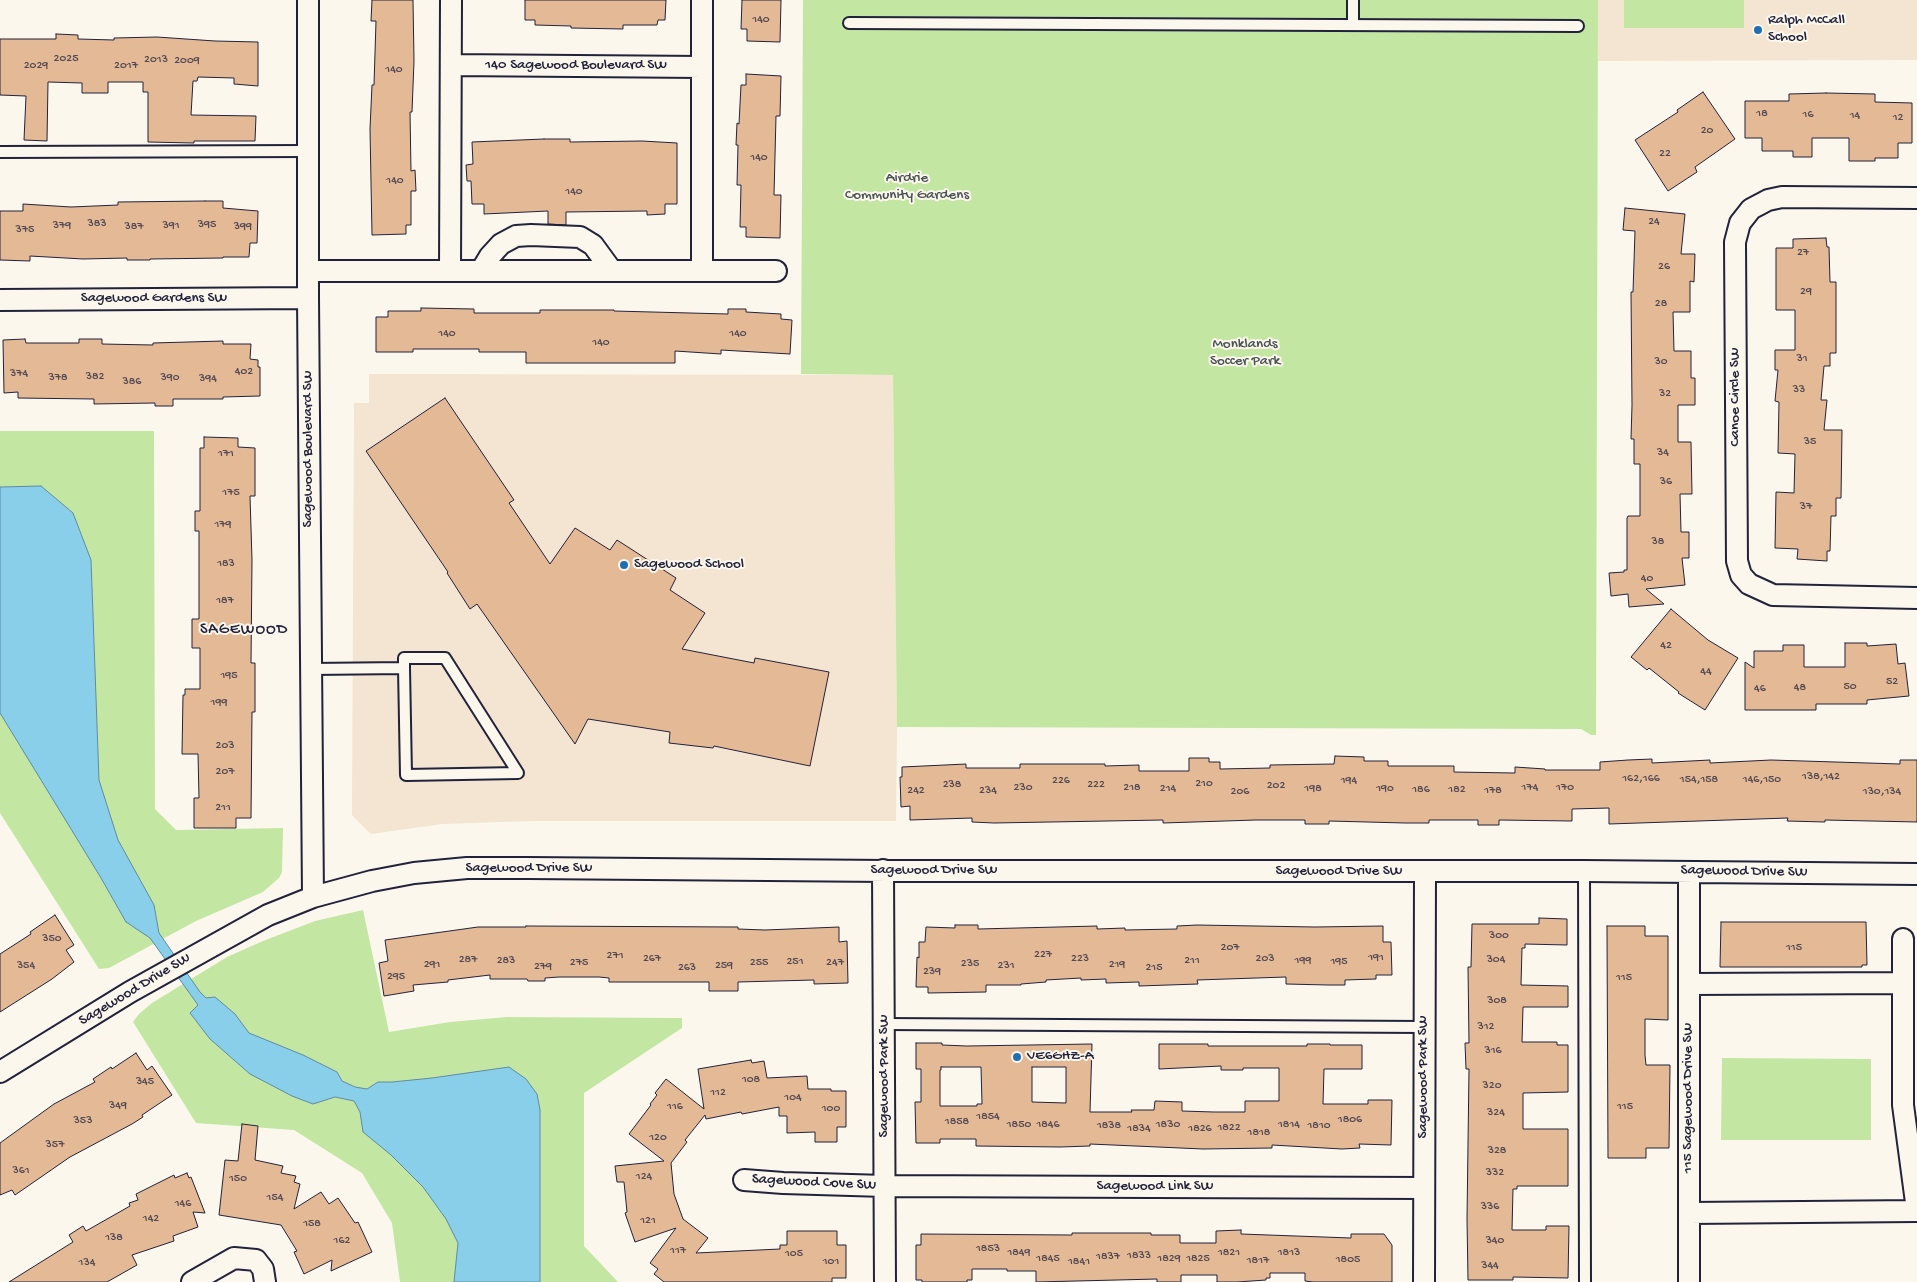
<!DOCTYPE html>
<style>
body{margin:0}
canvas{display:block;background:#fbf7ec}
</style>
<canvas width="1917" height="1282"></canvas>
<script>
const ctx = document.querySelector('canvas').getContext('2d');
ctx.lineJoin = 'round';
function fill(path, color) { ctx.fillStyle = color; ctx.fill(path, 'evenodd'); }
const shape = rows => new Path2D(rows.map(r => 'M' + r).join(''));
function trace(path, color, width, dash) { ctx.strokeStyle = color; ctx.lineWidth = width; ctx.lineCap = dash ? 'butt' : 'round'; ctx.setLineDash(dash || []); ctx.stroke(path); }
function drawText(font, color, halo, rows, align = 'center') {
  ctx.font = font + ' "Gochi Hand",sans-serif'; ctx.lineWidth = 4; ctx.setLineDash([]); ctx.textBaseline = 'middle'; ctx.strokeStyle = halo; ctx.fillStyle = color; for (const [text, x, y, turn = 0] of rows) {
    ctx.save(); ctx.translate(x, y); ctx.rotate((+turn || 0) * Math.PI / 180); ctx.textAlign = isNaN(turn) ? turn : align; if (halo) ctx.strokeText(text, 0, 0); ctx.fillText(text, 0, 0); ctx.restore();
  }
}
fill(shape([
 [1598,0,1917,0,1917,60,1598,61],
 [369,374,893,375,897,727,896,821,532,821,442,824,371,834,352,815,354,403,369,403]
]), '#f4e4d2');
fill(shape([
 [803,0,1598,0,1596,735,1591,735,1581,729,897,727,893,375,801,374],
 [1624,0,1744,0,1744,28,1624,28],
 [0,431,154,431,155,809,176,830,283,828,282,872,279,878,263,892,196,921,109,968,99,969,0,813],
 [363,910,389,1032,450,1022,507,1017,682,1018,682,1028,584,1093,584,1246,618,1282,400,1282,392,1223,362,1173,294,1130,196,1123,133,1022,139,1014,152,1003,227,957,263,941,315,921],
 [1722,1058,1871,1059,1871,1140,1721,1140]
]), '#c3e7a2');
const water = shape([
 [41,486,73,513,91,560,99,780,118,840,154,905,159,933,200,992,206,998,215,997,235,1014,249,1033,303,1055,337,1072,342,1081,355,1087,367,1089,378,1082,392,1082,432,1078,509,1067,526,1079,537,1094,540,1110,540,1282,454,1282,458,1243,446,1219,423,1187,391,1155,363,1132,360,1112,354,1101,335,1097,313,1104,292,1096,250,1074,210,1039,190,1013,198,1005,150,938,126,922,101,878,0,713,0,487,41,486]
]);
fill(water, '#89cfea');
trace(water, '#608aa4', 1);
const building = shape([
 [372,0,413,0,414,61,412,112,410,112,411,171,415,170,416,191,411,191,411,225,406,225,406,234,372,235,370,129,372,85,374,85,376,21,371,21,372,0],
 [525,0,666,0,665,20,658,20,657,25,623,25,623,29,571,28,571,26,535,25,535,20,525,20,525,0],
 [742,0,781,0,780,42,747,41,747,29,741,29,742,0],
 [56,34,78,35,78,39,114,40,114,38,157,37,215,41,258,42,258,86,234,84,234,78,198,77,197,81,193,81,191,115,256,116,255,141,194,141,194,143,148,142,148,92,143,92,143,82,108,82,108,93,82,93,82,83,48,82,47,141,24,140,26,96,0,95,0,39,56,39,56,34],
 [746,74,781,76,780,116,776,116,774,195,781,195,780,238,746,237,746,227,740,227,741,185,737,185,738,145,736,145,737,123,739,124,741,85,746,85,746,74],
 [1703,92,1735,139,1695,167,1697,172,1668,191,1635,140,1678,112,1677,110,1703,92],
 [1826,93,1875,94,1875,102,1912,103,1912,143,1898,143,1898,158,1875,158,1875,161,1849,161,1849,138,1812,138,1812,157,1793,157,1793,151,1762,151,1762,138,1745,138,1745,101,1789,101,1789,94,1826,93],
 [544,139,570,139,570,142,642,141,677,143,677,204,665,204,665,214,647,215,647,211,566,212,566,225,548,224,548,211,484,214,484,204,472,204,471,181,467,181,466,165,473,164,472,142,544,139],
 [205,201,223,201,223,208,258,211,257,243,250,243,249,257,223,257,223,258,150,259,150,260,127,260,127,258,83,259,30,256,30,261,0,260,0,211,23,211,23,204,71,207,118,205,118,202,205,201],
 [1625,208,1685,214,1681,254,1695,254,1694,282,1690,281,1690,312,1673,312,1674,351,1691,351,1691,378,1695,378,1695,405,1678,405,1678,442,1691,442,1692,494,1680,494,1681,532,1689,532,1689,558,1682,558,1685,585,1646,589,1664,604,1629,607,1628,594,1611,596,1609,573,1624,572,1624,570,1627,570,1627,518,1628,516,1640,516,1640,464,1634,464,1634,439,1631,439,1632,405,1631,292,1633,292,1635,231,1623,230,1625,208],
 [1826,238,1827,247,1829,247,1830,282,1836,282,1836,353,1830,353,1830,366,1824,366,1821,400,1827,400,1824,430,1842,430,1841,498,1836,498,1836,516,1831,516,1830,551,1827,551,1827,561,1797,559,1798,549,1775,548,1776,492,1794,493,1795,454,1778,453,1779,402,1775,401,1778,370,1775,370,1775,350,1795,350,1795,310,1776,310,1776,248,1793,248,1793,239,1826,238],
 [421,308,474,309,474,313,540,313,540,310,614,310,614,311,728,314,728,309,746,309,746,312,781,314,781,319,792,320,790,354,721,350,721,354,675,351,675,363,526,363,526,352,479,352,479,349,413,349,413,352,376,352,376,317,388,317,388,311,421,311,421,308],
 [25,339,26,343,79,343,79,339,102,339,102,344,153,345,153,343,223,341,223,344,251,344,250,359,258,360,258,367,260,367,260,396,223,397,223,399,173,399,173,406,155,406,155,403,94,404,94,399,18,398,18,392,4,393,3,340,25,339],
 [445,398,514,500,509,503,550,564,575,528,610,550,617,540,676,578,670,590,705,613,682,649,754,663,755,658,829,672,810,766,714,746,713,748,669,743,670,732,588,719,575,744,477,604,470,609,447,573,448,572,366,451,445,398],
 [204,437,238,438,238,447,255,448,255,496,250,496,252,560,251,663,255,663,255,712,252,712,251,818,236,818,236,828,194,828,194,798,199,798,198,754,182,754,183,695,185,695,185,689,200,689,200,648,192,648,192,619,199,619,199,531,195,531,195,511,200,511,200,448,204,448,204,437],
 [1671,609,1708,640,1738,658,1705,710,1678,693,1679,692,1649,668,1647,670,1631,657,1671,609],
 [1845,643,1867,643,1867,646,1896,644,1898,664,1905,663,1909,696,1867,700,1867,704,1816,704,1816,710,1745,710,1745,662,1754,668,1754,651,1783,651,1783,645,1804,645,1804,667,1845,667,1845,643],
 [1335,756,1364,757,1364,761,1388,761,1388,766,1454,766,1454,772,1515,773,1515,767,1545,769,1545,770,1600,770,1600,762,1628,760,1652,759,1652,763,1710,760,1710,763,1771,760,1900,764,1900,760,1917,760,1917,822,1825,820,1825,822,1787,821,1788,818,1609,824,1609,808,1572,809,1572,821,1499,820,1499,825,1478,825,1478,820,1429,820,1429,823,1405,823,1329,821,1329,824,1305,824,1305,820,1256,820,1163,823,1163,820,994,823,972,822,972,818,910,820,910,806,901,807,900,777,902,777,902,767,966,764,966,768,1020,768,1020,764,1105,764,1105,766,1139,765,1139,771,1189,771,1189,758,1209,758,1209,762,1220,762,1220,769,1270,768,1270,765,1334,764,1335,756],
 [55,915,74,945,66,950,74,962,52,979,0,1012,0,954,31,934,30,932,55,915],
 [1539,918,1567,919,1567,945,1525,944,1525,948,1522,948,1521,985,1568,986,1568,1007,1523,1007,1522,1042,1557,1042,1557,1045,1568,1045,1568,1092,1523,1093,1523,1129,1568,1129,1568,1186,1517,1186,1517,1189,1513,1189,1512,1230,1546,1230,1546,1226,1569,1226,1568,1278,1513,1277,1513,1280,1468,1280,1467,1219,1469,1069,1466,1069,1465,1043,1469,1043,1468,967,1471,967,1472,924,1539,924,1539,918],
 [1721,922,1866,922,1867,965,1862,965,1862,967,1720,967,1721,922],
 [955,925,978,925,978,929,1097,926,1097,929,1125,928,1125,930,1177,929,1177,926,1197,925,1315,927,1383,926,1383,942,1391,942,1392,975,1376,975,1376,979,1345,980,1345,985,1328,985,1286,984,1286,977,1197,980,1198,984,1139,986,1139,982,1106,983,1106,979,1081,980,1081,978,1046,980,1046,982,1021,984,1021,985,986,985,986,992,928,993,928,987,916,987,917,957,919,958,919,942,925,942,926,927,955,928,955,925],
 [526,926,738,927,738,929,765,930,839,927,839,942,847,941,848,983,814,984,814,980,738,982,738,991,709,991,709,982,609,982,609,978,599,977,559,977,545,978,545,981,528,981,527,979,490,979,490,975,448,980,448,982,413,985,414,991,384,996,379,963,388,961,385,940,478,927,526,927,526,926],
 [1607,926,1645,926,1645,936,1668,936,1668,1020,1645,1019,1645,1055,1646,1065,1670,1065,1669,1148,1646,1148,1646,1158,1608,1158,1607,926],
 [916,1043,942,1043,942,1045,967,1046,1092,1044,1090,1112,1132,1112,1131,1110,1154,1110,1155,1101,1182,1102,1182,1111,1214,1112,1245,1112,1245,1101,1279,1101,1279,1068,1243,1068,1243,1070,1221,1070,1221,1066,1159,1069,1159,1044,1208,1044,1208,1046,1307,1046,1307,1044,1330,1044,1330,1045,1362,1045,1362,1069,1324,1069,1323,1104,1368,1104,1368,1100,1392,1100,1391,1145,1359,1144,1360,1148,1342,1149,1272,1145,1272,1148,1203,1149,1090,1144,1090,1146,1060,1147,976,1146,976,1139,940,1139,940,1143,916,1143,915,1102,921,1102,921,1069,916,1069,916,1043],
 [941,1067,981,1067,982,1104,977,1104,977,1106,940,1106,940,1070,941,1070,941,1067],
 [1032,1067,1066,1067,1066,1103,1032,1102,1032,1067],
 [136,1053,147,1070,152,1066,172,1095,142,1115,143,1117,132,1124,70,1157,15,1195,12,1190,0,1195,0,1143,54,1104,95,1082,93,1079,111,1067,112,1069,136,1053],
 [751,1060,752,1063,764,1061,767,1078,807,1076,808,1089,831,1089,831,1091,846,1091,846,1127,837,1127,837,1142,815,1142,815,1132,787,1133,787,1116,779,1116,779,1107,742,1114,741,1112,706,1119,705,1115,685,1140,687,1142,671,1163,674,1194,683,1219,708,1238,696,1253,780,1249,780,1245,787,1245,787,1231,837,1231,837,1245,846,1245,846,1278,832,1278,832,1282,664,1282,654,1274,658,1269,650,1263,676,1228,635,1242,625,1213,627,1212,624,1182,617,1182,615,1166,664,1161,629,1134,651,1105,650,1104,657,1095,655,1093,666,1079,704,1109,698,1069,751,1060],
 [242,1124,258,1126,255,1160,283,1166,281,1173,296,1176,294,1182,300,1184,294,1209,321,1192,329,1204,338,1198,355,1223,358,1222,372,1252,331,1271,332,1260,304,1274,294,1252,297,1251,281,1225,219,1215,225,1160,238,1161,242,1124],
 [187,1173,189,1178,191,1177,205,1213,193,1212,198,1227,173,1236,174,1241,132,1255,137,1265,107,1282,9,1282,73,1242,69,1235,83,1226,86,1231,130,1206,129,1203,138,1200,136,1194,174,1175,175,1178,187,1173],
 [1241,1230,1241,1234,1351,1238,1351,1234,1384,1234,1392,1245,1392,1282,1313,1282,1305,1281,1305,1273,1270,1273,1270,1278,1266,1278,1266,1280,1237,1282,1217,1282,1217,1275,1181,1275,1181,1282,1157,1282,1157,1279,1036,1282,1036,1271,1007,1271,1007,1269,972,1269,972,1280,967,1280,967,1282,922,1282,922,1280,916,1280,916,1245,921,1245,921,1234,1072,1235,1072,1233,1151,1233,1151,1235,1180,1235,1180,1243,1216,1243,1216,1231,1241,1230]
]);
fill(building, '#e4b995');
trace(building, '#22223b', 1);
const lane = shape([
 [1353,0,1353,25],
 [849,23,1578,26],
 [0,152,308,151],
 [311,669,404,668,406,775,518,773,445,658,404,658,404,668],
 [1584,871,1585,1282],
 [884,1024,1424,1027]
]);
const street = shape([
 [308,0,308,298,313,897],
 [451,65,702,67],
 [1917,198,1782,197,1768,200,1751,209,1740,223,1735,242,1737,561,1741,575,1749,584,1773,595,1917,598],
 [308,271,776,271],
 [450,271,451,0],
 [481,271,490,256,501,244,516,236,531,235,580,237,593,245,612,271],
 [702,271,702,0],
 [0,300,308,298],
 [883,870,885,1282],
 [1903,939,1903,1105,1917,1210],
 [1689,984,1903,983],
 [0,1072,130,992,268,915,313,897,372,881,414,873,467,868,528,868,887,871,1584,871,1917,874],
 [744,1180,783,1183,885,1186,1424,1188],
 [1689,1213,1917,1211],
 [1689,1281,1689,872],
 [192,1282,234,1258,256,1260,263,1269,265,1282],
 [1424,1282,1425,872]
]);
trace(lane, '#22223b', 14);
trace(street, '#22223b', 24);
trace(lane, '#fbf7ec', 10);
trace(street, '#fbf7ec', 20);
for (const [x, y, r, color] of [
 [1758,30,5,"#1f6fb2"],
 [624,565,5,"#1f6fb2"],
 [1017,1057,5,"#1f6fb2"]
]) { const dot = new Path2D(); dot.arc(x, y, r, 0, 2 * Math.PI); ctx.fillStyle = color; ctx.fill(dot); trace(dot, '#fbf7ec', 2); }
drawText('12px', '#524852', null, [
 ["140",761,20],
 ["2025",66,59],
 ["2013",156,60],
 ["2009",187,61],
 ["2029",36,66],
 ["2017",126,66],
 ["140",394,70],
 ["18",1762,114],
 ["16",1808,115],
 ["14",1855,116],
 ["12",1898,118],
 ["20",1707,131],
 ["22",1665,154],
 ["140",759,158],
 ["140",395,181],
 ["140",574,192],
 ["24",1654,222],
 ["383",97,224],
 ["395",207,225],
 ["379",62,226],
 ["391",171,226],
 ["387",134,227],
 ["399",243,227],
 ["375",25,230],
 ["27",1803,253],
 ["26",1664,267],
 ["29",1806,292],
 ["28",1661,304],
 ["140",447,334],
 ["140",738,334],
 ["140",601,343],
 ["31",1802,359],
 ["30",1661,362],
 ["402",244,372],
 ["374",19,374],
 ["382",95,377],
 ["378",58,378],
 ["390",170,378],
 ["394",208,379],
 ["386",132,382],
 ["33",1799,390],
 ["32",1665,394],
 ["35",1810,442],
 ["34",1663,453],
 ["171",226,454],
 ["36",1666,482],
 ["175",231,493],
 ["37",1806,507],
 ["179",223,525],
 ["38",1658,542],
 ["183",226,564],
 ["40",1647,579],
 ["187",225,601],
 ["42",1666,646],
 ["44",1706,672],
 ["195",229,676],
 ["52",1892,682],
 ["50",1850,687],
 ["48",1800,688],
 ["46",1760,689],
 ["199",219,703],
 ["203",225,746],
 ["207",225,772],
 ["138,142",1821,777],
 ["162,166",1641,779],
 ["154,158",1699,780],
 ["146,150",1762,780],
 ["226",1061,781],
 ["194",1349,781],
 ["210",1204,784],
 ["238",952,785],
 ["222",1096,785],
 ["202",1276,786],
 ["230",1023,788],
 ["218",1132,788],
 ["174",1530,788],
 ["170",1565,788],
 ["214",1168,789],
 ["198",1313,789],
 ["190",1385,789],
 ["186",1421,790],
 ["182",1457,790],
 ["242",916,791],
 ["234",988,791],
 ["178",1493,791],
 ["206",1240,792],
 ["130,134",1882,792],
 ["211",223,808],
 ["300",1499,936],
 ["350",52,939],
 ["207",1230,948],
 ["115",1794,948],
 ["227",1043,955],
 ["271",615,956],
 ["191",1376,958],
 ["267",652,959],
 ["223",1080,959],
 ["203",1265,959],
 ["287",468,960],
 ["304",1496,960],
 ["283",506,961],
 ["211",1192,961],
 ["199",1303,961],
 ["251",795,962],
 ["195",1339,962],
 ["275",579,963],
 ["255",759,963],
 ["247",835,963],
 ["235",970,964],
 ["291",432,965],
 ["219",1117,965],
 ["354",26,966],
 ["259",724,966],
 ["231",1006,966],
 ["279",543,967],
 ["263",687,968],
 ["215",1154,968],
 ["239",932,972],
 ["295",396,977],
 ["115",1624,978],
 ["308",1497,1001],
 ["312",1486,1027],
 ["316",1493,1051],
 ["108",751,1080],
 ["345",145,1082],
 ["320",1492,1086],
 ["112",718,1093],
 ["104",793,1098],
 ["349",118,1106],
 ["116",675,1107],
 ["115",1625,1107],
 ["100",831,1109],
 ["324",1496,1113],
 ["1854",988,1117],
 ["1806",1350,1120],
 ["353",83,1121],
 ["1858",957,1122],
 ["1850",1019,1125],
 ["1846",1048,1125],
 ["1830",1168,1125],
 ["1814",1289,1125],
 ["1838",1109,1126],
 ["1810",1319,1126],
 ["1822",1229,1128],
 ["1834",1139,1129],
 ["1826",1200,1129],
 ["1818",1259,1133],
 ["120",658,1138],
 ["357",55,1145],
 ["328",1497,1151],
 ["361",21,1171],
 ["332",1495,1173],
 ["124",644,1177],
 ["150",238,1179],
 ["154",275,1198],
 ["146",183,1204],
 ["336",1490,1207],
 ["142",151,1219],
 ["121",648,1221],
 ["158",312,1224],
 ["138",114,1238],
 ["162",342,1241],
 ["340",1495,1241],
 ["1853",988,1249],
 ["117",678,1251],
 ["1849",1019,1253],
 ["1821",1229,1253],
 ["1813",1289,1253],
 ["105",794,1254],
 ["1833",1139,1256],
 ["1837",1108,1257],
 ["1845",1048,1259],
 ["1829",1169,1259],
 ["1825",1198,1259],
 ["1805",1348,1260],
 ["1817",1258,1261],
 ["101",831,1262],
 ["1841",1079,1262],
 ["134",87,1263],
 ["344",1490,1266]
]);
drawText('15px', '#22223b', '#fbf7ec', [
 ["Ralph McCall",1768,21],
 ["School",1768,38],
 ["Sagewood School",634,565],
 ["VE6GHZ-A",1027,1057]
], 'left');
drawText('15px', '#22223b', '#fbf7ec', [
 ["140 Sagewood Boulevard SW",576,66],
 ["Sagewood Gardens SW",154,299],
 ["Canoe Circle SW",1736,397,-90],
 ["Sagewood Boulevard SW",309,449,-90],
 ["Sagewood Drive SW",529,869],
 ["Sagewood Drive SW",934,871],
 ["Sagewood Drive SW",1339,872],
 ["Sagewood Drive SW",1744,872,1],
 ["Sagewood Drive SW",135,990,-31],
 ["Sagewood Park SW",885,1076,-90],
 ["Sagewood Park SW",1424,1077,-90],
 ["115 Sagewood Drive SW",1689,1098,-90],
 ["Sagewood Cove SW",814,1183,3],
 ["Sagewood Link SW",1155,1187]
]);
drawText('15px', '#4a5355', '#fbf7ec', [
 ["Airdrie",907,179],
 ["Community Gardens",907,196],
 ["Monklands",1245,345],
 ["Soccer Park",1245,362]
]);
ctx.letterSpacing = '1px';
drawText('16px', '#22223b', '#fbf7ec', [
 ["SAGEWOOD",244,631]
]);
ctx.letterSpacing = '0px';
</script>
